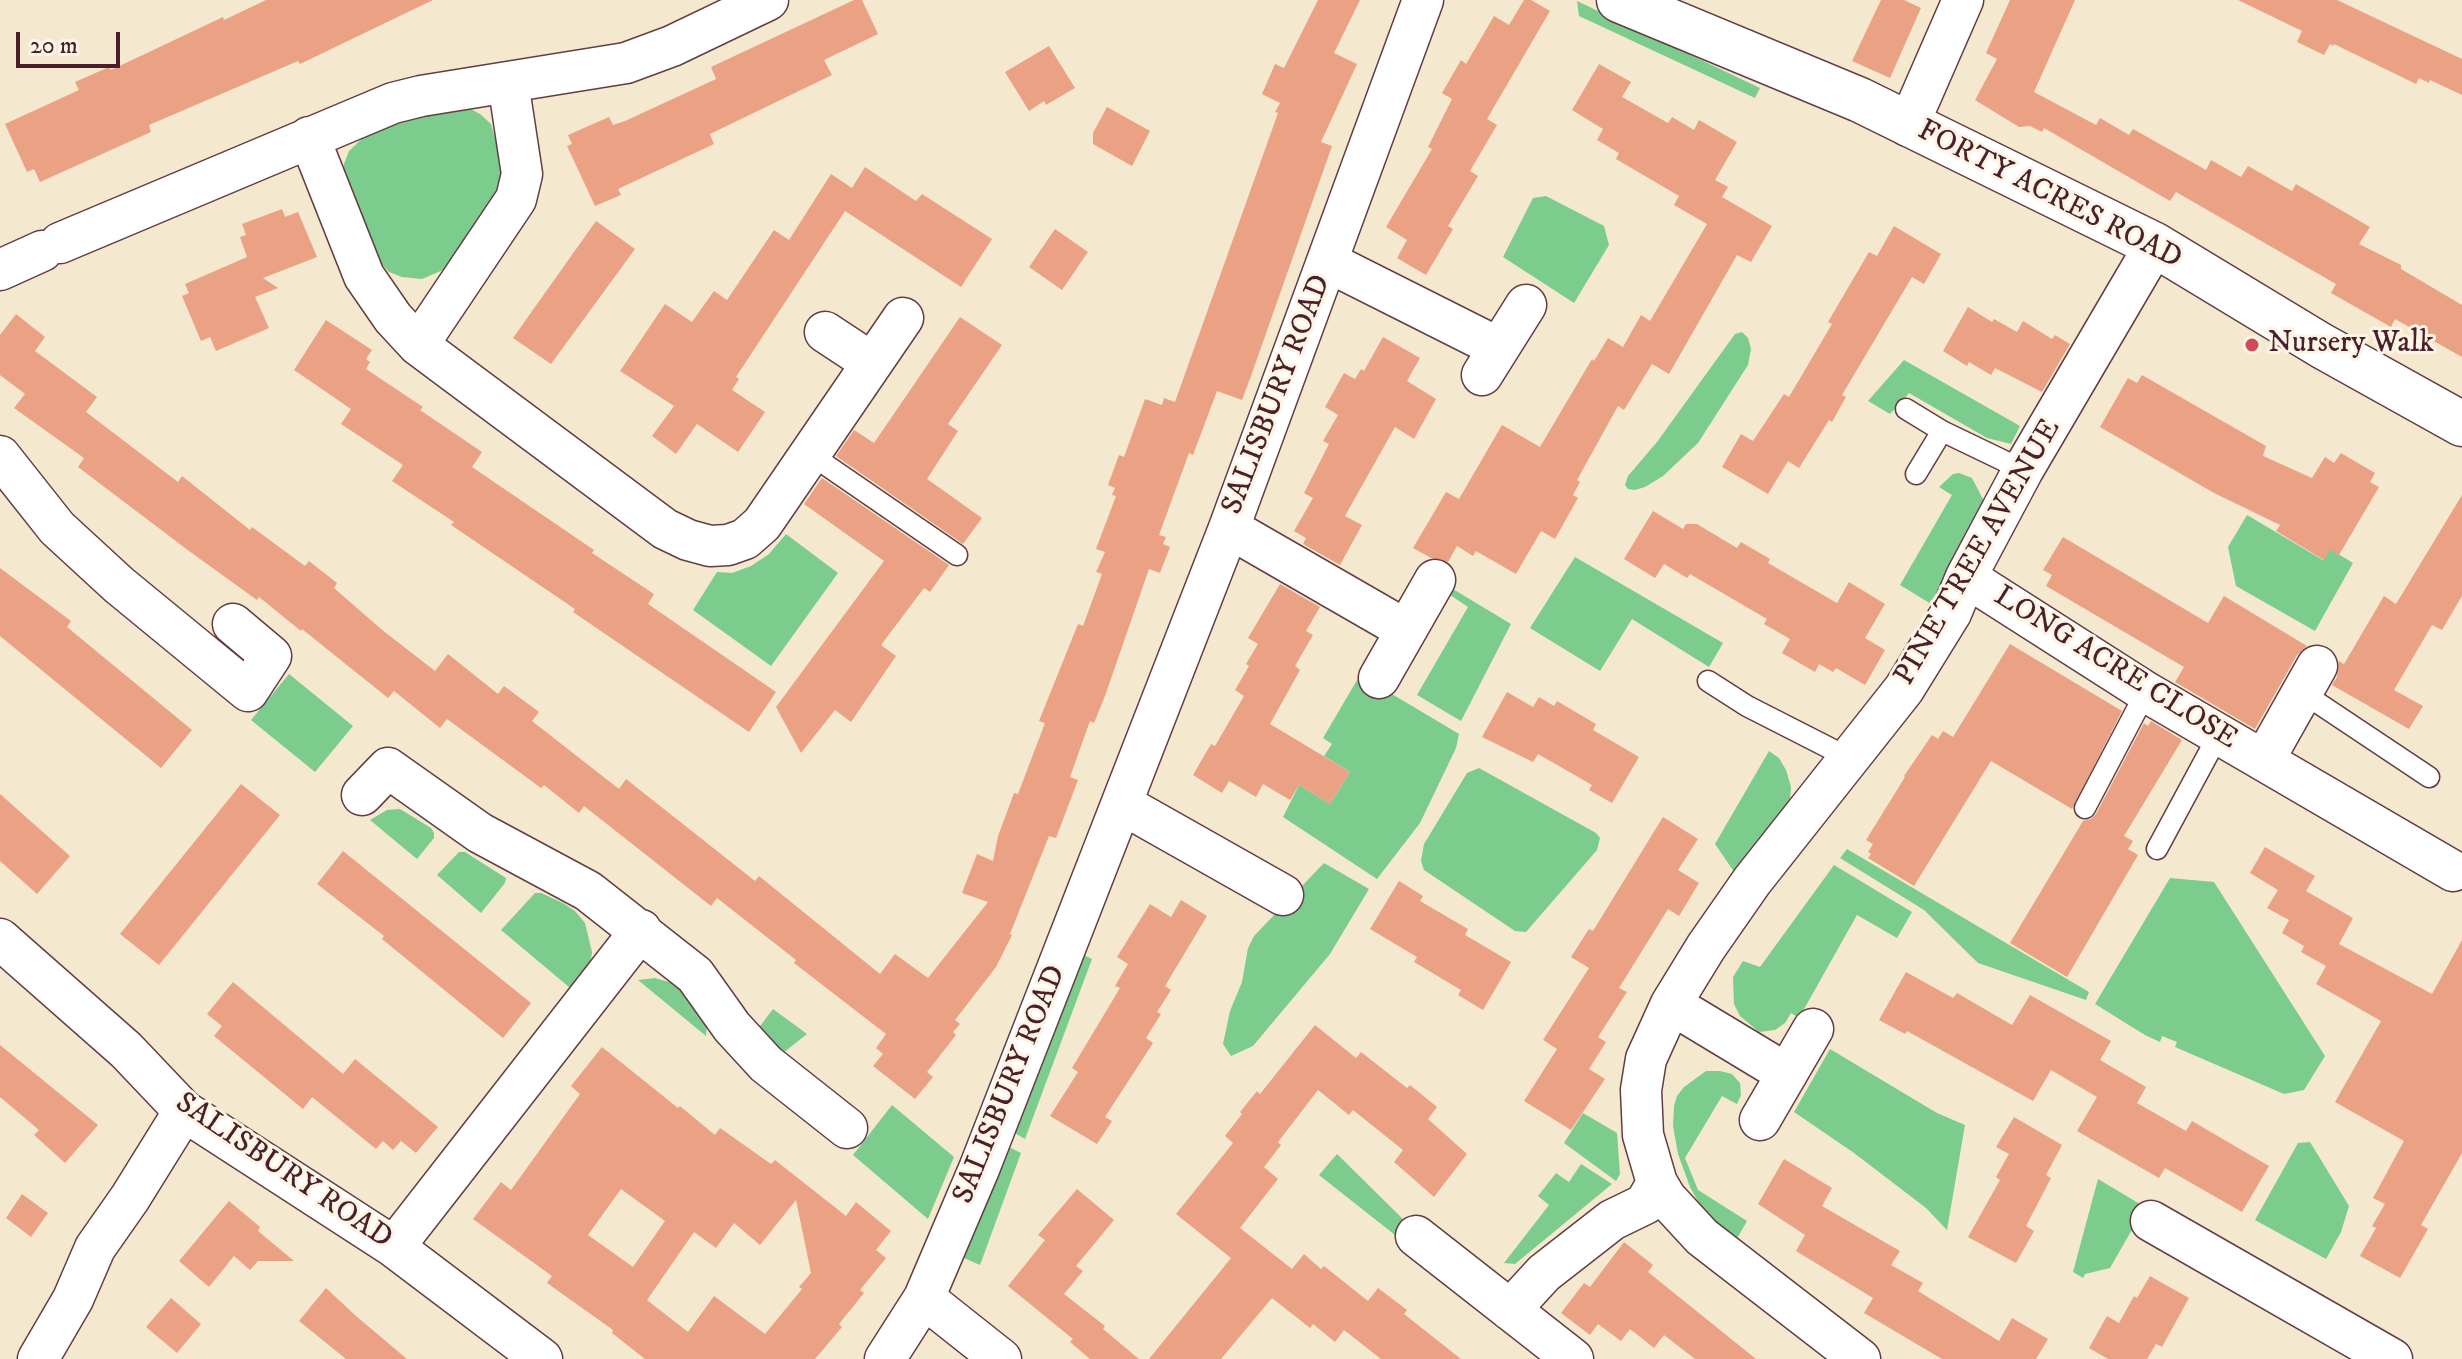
<!DOCTYPE html>
<style>
body{margin:0}
#map{position:relative;width:2462px;height:1359px;overflow:hidden;background:#f4e9cf;font-family:"IM FELL DW Pica",serif}
canvas{display:block}
.scale{position:absolute;left:16px;top:32px;width:104px;height:36px;box-sizing:border-box;border:4px solid #4a1f2b;border-top:0;padding-left:10px;font-size:24px;line-height:28px;white-space:nowrap;color:#4a1f2b;-webkit-text-stroke:6px #fcf5e5;paint-order:stroke}
</style>
<div id="map">
<canvas width="2462" height="1359"></canvas>
<div class="scale">20 m</div>
</div>
<script>
const ctx = document.querySelector('canvas').getContext('2d');
ctx.lineJoin = 'round';
function fill(path, color) { ctx.fillStyle = color; ctx.fill(path, 'evenodd'); }
const shape = rows => new Path2D(rows.map(r => 'M' + r).join(''));
function trace(path, color, width, dash) { ctx.strokeStyle = color; ctx.lineWidth = width; ctx.lineCap = dash ? 'butt' : 'round'; ctx.setLineDash(dash || []); ctx.stroke(path); }
function drawText(font, color, halo, rows, align = 'center') {
  ctx.font = font + ' "IM FELL DW Pica",serif'; ctx.lineWidth = 6; ctx.setLineDash([]); ctx.textBaseline = 'middle'; ctx.strokeStyle = halo; ctx.fillStyle = color; for (const [text, x, y, turn = 0] of rows) {
    ctx.save(); ctx.translate(x, y); ctx.rotate((+turn || 0) * Math.PI / 180); ctx.textAlign = isNaN(turn) ? turn : align; if (halo) ctx.strokeText(text, 0, 0); ctx.fillText(text, 0, 0); ctx.restore();
  }
}
fill(shape([
 [1577,1,1760,88,1755,98,1579,16],
 [469,108,480,114,491,124,503,166,503,188,495,203,443,270,422,279,402,277,389,272,378,260,343,181,344,164,349,151,369,132,391,122],
 [1546,196,1604,226,1609,245,1574,303,1503,257,1533,198],
 [1742,332,1748,338,1751,349,1748,365,1698,443,1663,476,1645,487,1635,490,1628,489,1625,485,1628,476,1657,442,1735,334],
 [1904,360,2020,426,2011,444,1987,438,1909,393,1890,414,1868,401],
 [1959,473,1972,478,1985,503,1936,607,1900,585,1952,495,1939,487,1953,474],
 [2247,515,2323,560,2330,549,2353,563,2315,631,2236,586,2228,547],
 [786,534,838,573,771,666,693,610,717,572,732,573,751,566,769,554],
 [1575,557,1723,643,1709,667,1632,619,1600,671,1530,628],
 [1438,580,1511,624,1461,721,1417,695,1468,607,1437,586],
 [289,674,353,726,315,772,251,720],
 [1360,675,1459,734,1456,748,1420,823,1377,879,1283,817,1299,785,1330,804,1350,772,1324,756,1332,744,1323,738],
 [1769,751,1779,758,1786,770,1791,787,1790,801,1737,876,1715,844],
 [1479,768,1596,833,1600,838,1597,850,1526,932,1515,931,1424,870,1421,861,1424,844,1467,773],
 [400,809,431,828,434,833,434,838,417,859,370,820,387,810],
 [1847,849,2089,992,2086,1000,1978,963,1924,910,1840,858],
 [459,852,465,852,506,878,505,883,481,913,437,875],
 [1324,863,1369,889,1330,954,1253,1046,1231,1056,1223,1044,1230,1011,1242,982,1248,948,1254,936],
 [1834,865,1912,912,1897,938,1857,915,1799,1018,1791,1013,1785,1023,1775,1030,1759,1032,1740,1016,1734,1004,1733,977,1743,961,1760,967],
 [2170,878,2214,882,2325,1056,2304,1090,2284,1094,2175,1047,2177,1042,2162,1036,2160,1042,2145,1035,2095,1004],
 [535,893,541,893,563,903,575,911,585,923,592,952,590,966,575,992,501,930],
 [1082,954,1092,959,1025,1139,1013,1132],
 [655,978,679,985,707,1023,706,1036,638,980],
 [773,1009,807,1034,783,1053,757,1030],
 [1830,1049,1937,1113,1965,1125,1947,1230,1926,1208,1854,1153,1794,1112],
 [1706,1071,1720,1071,1732,1074,1740,1083,1741,1095,1737,1104,1722,1096,1685,1158,1698,1190,1747,1221,1735,1242,1702,1209,1690,1187,1678,1154,1673,1126,1674,1106,1677,1096,1684,1087],
 [892,1105,954,1157,928,1219,853,1155],
 [1583,1113,1617,1133,1620,1174,1616,1181,1564,1143],
 [2310,1142,2349,1206,2341,1232,2326,1259,2255,1220,2298,1143],
 [1009,1147,1021,1153,980,1265,964,1258],
 [1337,1154,1411,1227,1400,1239,1319,1175],
 [1581,1164,1612,1184,1515,1264,1504,1263,1549,1205,1538,1196,1556,1173,1569,1182],
 [2098,1179,2145,1207,2110,1268,2085,1274,2083,1278,2073,1272]
]), '#7bcc8d');
fill(shape([
 [266,0,433,0,300,64,298,61,149,125,151,132,40,182,34,169,27,172,5,124,79,90,75,82,109,67,111,70,223,17,224,20],
 [854,0,862,0,878,34,824,60,832,75,710,134,714,144,618,189,621,195,595,206,567,146,572,144,568,135,609,117,613,125,625,121,716,79,711,67],
 [1318,0,1360,0,1334,53,1357,64,1321,142,1332,146,1251,376,1242,400,1217,391,1193,455,1189,453,1159,535,1166,537,1163,544,1170,547,1160,573,1149,569,1105,696,1094,723,1090,721,1070,777,1078,780,1056,838,1049,836,1010,934,1012,935,996,967,955,1020,960,1024,953,1032,956,1035,927,1072,933,1077,915,1099,873,1066,883,1054,876,1048,886,1034,794,963,796,960,717,898,711,906,584,806,579,813,544,785,541,788,447,719,440,728,394,691,388,698,302,629,301,631,259,597,257,600,189,551,78,467,84,458,14,408,25,394,0,375,0,335,16,314,45,337,35,351,97,397,86,412,178,482,182,476,250,530,252,527,305,566,309,561,337,583,334,588,381,629,435,671,448,654,498,694,504,686,539,712,532,721,619,789,626,779,755,881,759,876,880,974,895,954,928,978,988,902,962,893,977,854,993,861,998,836,1014,793,1018,794,1045,723,1039,721,1078,624,1083,626,1102,574,1096,572,1105,552,1096,549,1116,496,1112,495,1115,488,1108,485,1119,455,1124,457,1145,399,1162,405,1164,398,1175,402,1278,113,1275,112,1280,103,1262,94,1275,64,1284,68],
 [1524,0,1531,0,1550,11,1487,119,1497,125,1470,171,1478,176,1448,226,1453,229,1426,275,1397,258,1407,240,1386,227,1432,149,1428,147,1452,99,1442,93,1461,60,1466,64,1494,16,1509,25],
 [1881,0,1904,0,1921,8,1890,78,1852,61],
 [2010,0,2075,0,2034,92,2096,125,2100,118,2129,135,2133,129,2206,170,2211,160,2241,177,2248,166,2292,191,2296,184,2370,227,2359,244,2401,265,2401,269,2462,305,2462,357,2395,319,2391,327,2331,293,2336,284,2176,192,2170,201,2044,128,2042,132,2030,126,2019,127,1975,100,1997,59,1986,53],
 [2238,0,2337,0,2462,59,2462,95,2430,80,2429,83,2419,78,2416,84,2334,44,2333,46,2330,44,2324,55,2297,42,2302,31],
 [1049,46,1075,88,1046,105,1044,101,1029,111,1005,72],
 [1599,64,1631,82,1622,97,1668,123,1672,117,1694,130,1699,120,1737,142,1715,180,1728,187,1722,197,1772,226,1751,262,1737,255,1669,374,1652,364,1624,410,1618,406,1577,480,1580,482,1573,495,1578,498,1555,539,1541,531,1516,574,1476,551,1473,556,1457,546,1448,562,1431,558,1413,548,1446,492,1459,499,1502,425,1540,447,1592,359,1594,361,1608,338,1623,347,1641,315,1650,321,1707,224,1674,205,1679,196,1616,159,1619,153,1597,140,1603,129,1572,110],
 [1107,107,1150,131,1132,166,1093,144,1093,133],
 [865,167,916,201,922,194,992,239,961,287,845,211,736,377,739,379,732,390,765,412,738,452,697,424,676,454,652,436,674,406,620,371,665,304,692,322,714,291,727,300,774,230,789,240,831,174,852,188],
 [282,209,285,217,298,212,317,257,263,278,278,288,255,297,269,328,216,351,210,337,201,341,182,296,189,293,185,284,247,257,240,237,246,235,242,224],
 [596,221,635,249,551,364,513,338],
 [1894,226,1941,254,1924,284,1912,277,1842,395,1846,397,1832,422,1829,420,1799,468,1788,461,1768,494,1722,467,1741,434,1753,441,1784,394,1789,397,1832,324,1828,322,1869,252,1877,256],
 [1055,229,1088,252,1062,290,1029,267],
 [1968,307,1992,322,1994,319,2017,332,2023,321,2052,339,2055,335,2070,344,2042,392,1995,368,1991,375,1969,362,1967,366,1943,351],
 [960,317,1002,345,948,424,958,431,927,479,982,518,963,544,836,456,854,430,874,443],
 [326,320,372,350,366,359,370,362,366,369,423,407,420,410,482,452,472,467,594,550,592,553,654,594,648,604,776,692,749,732,573,612,575,609,451,525,454,522,392,481,403,465,341,424,351,409,294,370],
 [1383,337,1420,358,1407,381,1436,399,1414,439,1395,427,1345,516,1362,525,1340,565,1303,544,1306,538,1294,531,1313,498,1304,493,1329,444,1323,441,1338,415,1325,407,1344,373,1355,379,1361,369,1364,371],
 [2142,375,2266,446,2263,456,2312,478,2325,457,2334,463,2341,453,2375,473,2370,482,2379,487,2339,555,2330,550,2324,560,2276,531,2280,525,2214,493,2100,427,2128,378,2137,383],
 [822,478,949,565,930,592,924,588,881,645,896,656,851,722,835,710,801,753,776,707,884,561,804,504],
 [2462,495,2462,596,2442,630,2432,625,2394,690,2423,706,2409,729,2332,685,2337,677,2339,661,2344,664,2384,596,2396,604],
 [1653,511,1683,529,1686,524,1697,524,1737,548,1741,542,1770,559,1768,563,1837,603,1849,582,1885,604,1865,638,1885,650,1865,685,1836,668,1833,672,1819,664,1815,672,1782,653,1790,639,1764,624,1767,619,1690,574,1687,578,1664,564,1655,578,1624,559],
 [2063,537,2208,623,2224,596,2307,646,2297,655,2255,729,2175,682,2184,667,2046,586,2052,575,2043,570],
 [0,568,71,621,67,627,192,730,161,768,0,636],
 [1280,584,1320,607,1306,631,1313,635,1295,666,1300,670,1270,724,1350,772,1330,804,1299,785,1290,800,1263,784,1256,797,1229,781,1222,793,1193,775,1211,744,1215,746,1244,696,1235,690,1249,666,1246,664,1258,644,1248,638],
 [2010,644,2122,711,2072,809,1991,761,1914,886,1868,858,1871,854,1868,852,1873,844,1866,840,1905,777,1904,776,1932,735,1938,739,1943,731,1953,737],
 [1507,692,1533,707,1539,697,1554,706,1557,701,1596,724,1593,730,1639,757,1612,803,1589,790,1592,785,1538,754,1533,762,1482,737],
 [2151,721,2182,740,2124,836,2133,841,2128,849,2138,855,2067,977,2010,943,2083,821,2091,819,2096,814,2144,723,2148,726],
 [241,784,280,815,159,965,120,934],
 [0,794,70,856,37,894,0,861],
 [1663,817,1698,839,1678,870,1699,883,1679,916,1668,909,1619,988,1627,992,1598,1037,1606,1042,1589,1069,1605,1079,1571,1130,1524,1101,1557,1049,1543,1040,1589,968,1571,957,1589,929,1593,931],
 [2265,847,2315,876,2306,891,2353,918,2339,944,2432,994,2462,940,2462,1153,2421,1225,2428,1229,2400,1278,2360,1256,2376,1228,2372,1226,2385,1204,2373,1198,2404,1141,2335,1102,2381,1021,2316,984,2326,966,2301,952,2304,946,2282,933,2289,920,2267,908,2278,890,2250,873],
 [343,851,531,1003,503,1038,382,939,384,936,317,884],
 [1399,881,1423,896,1420,901,1468,929,1465,935,1511,962,1483,1010,1458,995,1461,990,1414,962,1417,957,1370,929],
 [1181,900,1207,916,1165,986,1171,990,1157,1012,1161,1014,1146,1038,1153,1043,1105,1117,1112,1121,1097,1144,1050,1116,1078,1072,1072,1068,1120,988,1115,986,1128,964,1117,957,1135,928,1150,904,1171,917],
 [1906,972,1953,998,1957,993,2012,1025,2030,995,2111,1041,2100,1060,2146,1087,2137,1103,2186,1131,2192,1121,2269,1166,2242,1212,2165,1168,2159,1178,2077,1131,2097,1097,2051,1070,2033,1101,1907,1031,1905,1034,1879,1020],
 [233,982,343,1074,355,1059,438,1127,416,1153,401,1141,393,1150,383,1141,376,1149,312,1097,303,1109,214,1036,222,1026,207,1014],
 [1315,1025,1356,1058,1361,1052,1407,1088,1410,1085,1437,1107,1428,1119,1467,1154,1434,1197,1394,1162,1403,1150,1353,1110,1349,1115,1318,1090,1278,1142,1281,1145,1264,1167,1278,1179,1240,1228,1292,1269,1304,1254,1321,1269,1324,1266,1368,1301,1378,1288,1407,1310,1404,1314,1461,1359,1381,1359,1344,1330,1335,1342,1313,1324,1310,1328,1272,1298,1221,1359,1149,1359,1231,1258,1176,1214,1233,1143,1225,1136,1242,1114,1240,1112,1257,1091,1260,1094],
 [0,1045,98,1125,65,1163,34,1135,39,1130,0,1097],
 [602,1047,678,1108,680,1106,715,1135,720,1128,771,1164,775,1160,846,1216,856,1202,891,1231,876,1250,886,1258,860,1290,864,1293,839,1324,842,1327,815,1359,645,1359,612,1333,613,1330,547,1283,552,1276,473,1219,501,1182,511,1190,580,1094,571,1086],
 [621,1189,665,1221,633,1267,588,1235],
 [796,1200,811,1273,799,1287,802,1289,765,1334,714,1296,688,1332,647,1300,694,1232,716,1248,734,1223,760,1245],
 [2014,1117,2062,1145,2046,1175,2051,1178,2026,1226,2034,1231,2016,1263,1968,1237,2000,1180,1996,1177,2009,1154,1996,1147],
 [1784,1159,1832,1188,1822,1206,1900,1251,1891,1265,1923,1283,1918,1291,1999,1341,2012,1318,2048,1339,2036,1359,1942,1359,1864,1313,1873,1298,1796,1251,1805,1235,1758,1204],
 [1077,1189,1114,1220,1076,1266,1083,1271,1064,1294,1105,1326,1103,1329,1139,1359,1090,1359,1070,1342,1073,1339,1008,1286,1045,1240,1038,1235],
 [22,1194,48,1213,31,1237,6,1218],
 [229,1201,260,1227,258,1231,294,1261,258,1261,250,1270,234,1256,209,1287,179,1261],
 [1624,1242,1653,1265,1648,1272,1756,1359,1695,1359,1664,1335,1654,1348,1630,1329,1621,1341,1598,1324,1590,1335,1561,1313,1584,1283,1590,1287],
 [2150,1276,2189,1298,2162,1347,2156,1344,2147,1359,2108,1359,2089,1348,2107,1316,2119,1323,2134,1296,2137,1298],
 [326,1288,356,1316,407,1359,346,1359,299,1321],
 [171,1298,201,1324,177,1353,146,1327]
]), '#eba183');
const lane = shape([
 [1906,409,1942,431,2023,470],
 [810,454,957,555],
 [1916,474,1942,431],
 [1708,681,1747,706,1849,758],
 [2303,693,2429,777],
 [2085,808,2146,692],
 [2157,849,2219,734]
]);
const street = shape([
 [1908,126,1963,0],
 [309,137,364,276,393,318,418,345,665,529,688,540,710,546,728,545,745,539,762,524,903,318],
 [60,243,393,103,421,96,626,63,672,46,768,0],
 [1328,262,1499,348],
 [0,270,42,251],
 [825,332,872,363],
 [418,345,516,199,522,174,508,82],
 [1482,375,1526,305],
 [0,456,57,528,119,585,248,691,271,656,233,624],
 [1229,528,1406,630],
 [1966,577,2146,692,2453,871],
 [1379,678,1435,580],
 [2264,760,2317,666],
 [362,795,388,768,480,833,588,891,695,975,732,1027,766,1064,847,1128],
 [1122,804,1283,895],
 [0,939,126,1050,184,1111,394,1247,542,1359],
 [1671,1004,1787,1074],
 [1760,1120,1813,1029],
 [2151,1221,2392,1359],
 [1416,1236,1573,1359],
 [394,1247,641,930],
 [924,1298,1001,1359],
 [1510,1310,1544,1273,1612,1220,1645,1204,1657,1183],
 [38,1359,73,1299,95,1248,130,1198,184,1111],
 [885,1359,924,1298,979,1169,1229,528,1423,0],
 [1860,1359,1702,1237,1666,1198,1657,1183,1643,1135,1641,1090,1646,1059,1671,1004,1706,947,1752,881,1904,689,1951,613,1966,577,2023,470,2155,245]
]);
const secondary = shape([
 [1619,0,1860,100,2155,245,2322,346,2462,424]
]);
trace(lane, '#643d44', 23);
trace(street, '#643d44', 43);
trace(secondary, '#643d44', 47);
trace(lane, '#fff', 20);
trace(street, '#fff', 40);
trace(secondary, '#fff', 44);
for (const [x, y, r, color] of [
 [2252,345,8,"#d1495b"]
]) { const dot = new Path2D(); dot.arc(x, y, r, 0, 2 * Math.PI); ctx.fillStyle = color; ctx.fill(dot); trace(dot, '#fcf5e5', 3); }
drawText('30px', '#4a1f2b', '#fcf5e5', [
 ["FORTY ACRES ROAD",2049,196,27],
 ["SALISBURY ROAD",1278,395,-69],
 ["PINE TREE AVENUE",1979,553,-60],
 ["LONG ACRE CLOSE",2115,669,32],
 ["SALISBURY ROAD",1011,1085,-68],
 ["SALISBURY ROAD",283,1172,34]
]);
drawText('30px', '#4a1f2b', '#fcf5e5', [
 ["Nursery Walk",2268,345]
], 'left');
</script>
